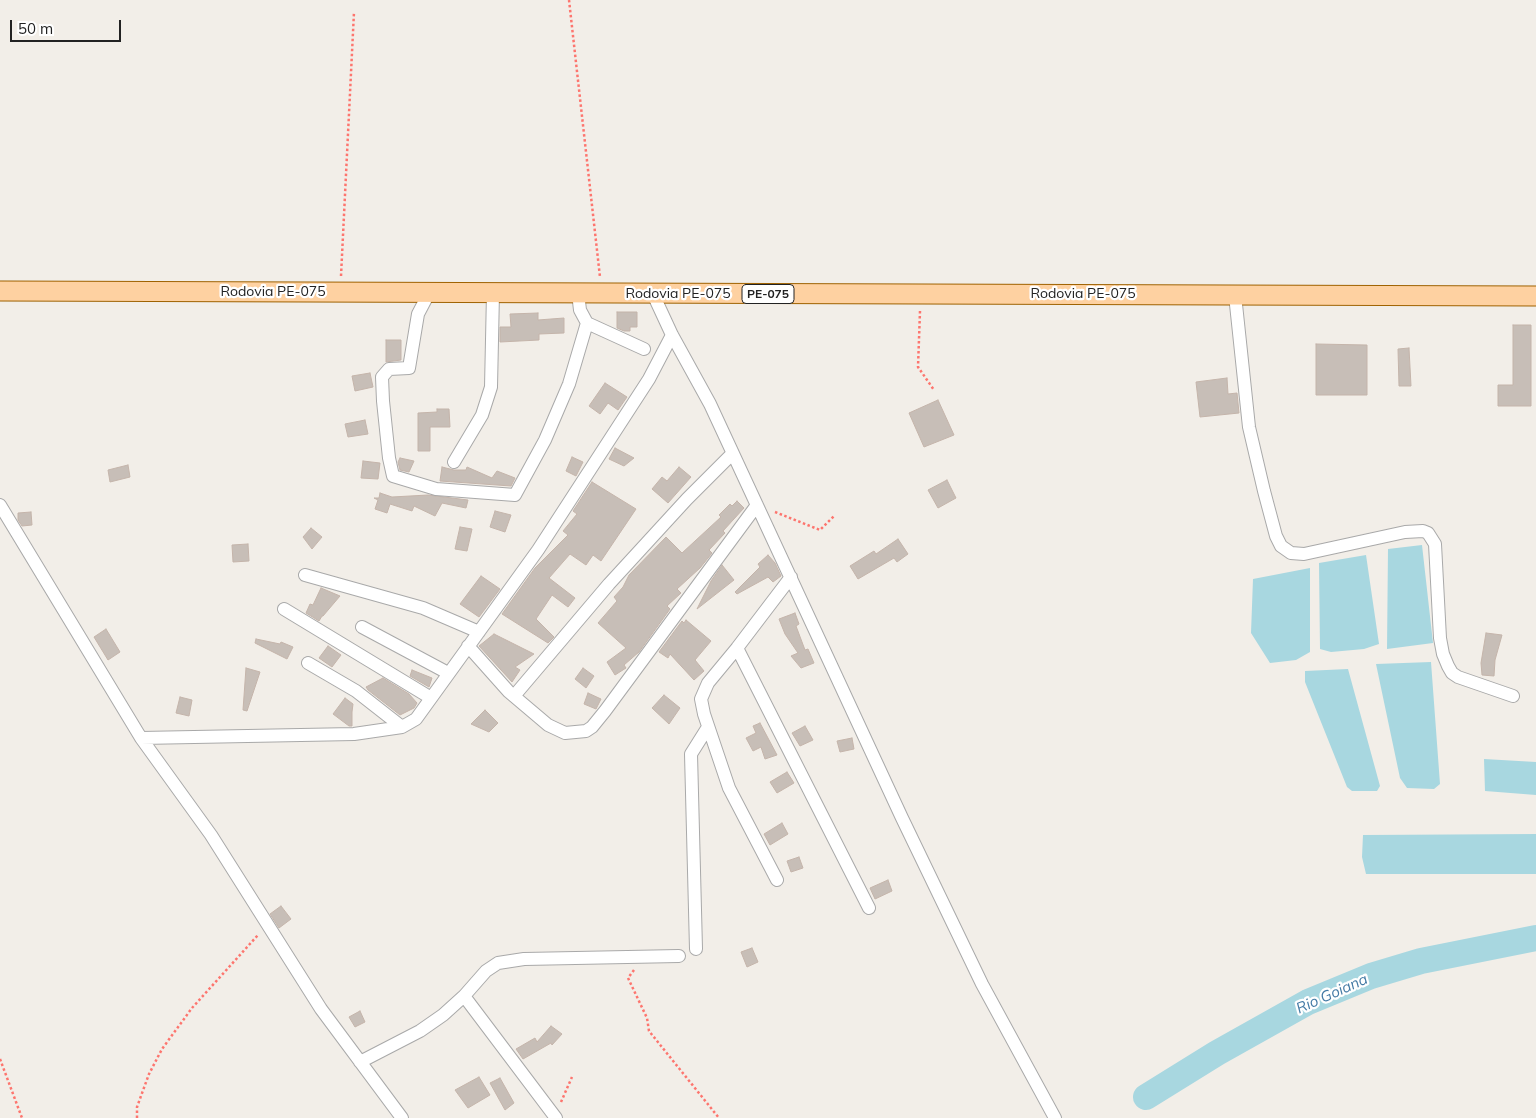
<!DOCTYPE html>
<style>
body{margin:0}
#map{position:relative;width:1536px;height:1118px;overflow:hidden;background:#f2eee8;font-family:Mulish,sans-serif}
canvas{display:block}
.scale{position:absolute;left:10px;top:20px;width:111px;height:22px;box-sizing:border-box;border:2px solid #222;border-top:0;padding-left:6px;font-size:15px;line-height:18px;white-space:nowrap;color:#222;-webkit-text-stroke:4px #fff;paint-order:stroke}
</style>
<div id="map">
<canvas width="1536" height="1118"></canvas>
<div class="scale">50 m</div>
</div>
<script>
const ctx = document.querySelector('canvas').getContext('2d');
ctx.lineJoin = 'round';
function fill(path, color) { ctx.fillStyle = color; ctx.fill(path, 'evenodd'); }
const shape = rows => new Path2D(rows.map(r => 'M' + r).join(''));
function trace(path, color, width, dash) { ctx.strokeStyle = color; ctx.lineWidth = width; ctx.lineCap = dash ? 'butt' : 'round'; ctx.setLineDash(dash || []); ctx.stroke(path); }
function drawText(font, color, halo, rows, align = 'center') {
  ctx.font = font + ' Mulish,sans-serif'; ctx.lineWidth = 4.5; ctx.setLineDash([]); ctx.textBaseline = 'middle'; ctx.strokeStyle = halo; ctx.fillStyle = color; for (const [text, x, y, turn = 0] of rows) {
    ctx.save(); ctx.translate(x, y); ctx.rotate((+turn || 0) * Math.PI / 180); ctx.textAlign = isNaN(turn) ? turn : align; if (halo) ctx.strokeText(text, 0, 0); ctx.fillText(text, 0, 0); ctx.restore();
  }
}
fill(shape([
 [1422,545,1433,643,1387,649,1388,549],
 [1366,555,1379,644,1364,649,1331,652,1320,649,1319,563],
 [1310,568,1310,652,1296,660,1270,663,1251,633,1253,579],
 [1431,662,1440,784,1434,789,1407,788,1400,778,1376,664],
 [1348,669,1380,786,1377,791,1352,791,1347,787,1305,682,1305,671],
 [1484,759,1536,762,1536,795,1485,791],
 [1536,834,1536,874,1366,874,1362,857,1363,835]
]), '#a8d7e0');
trace(shape([
 [1146,1097,1217,1053,1308,1002,1371,976,1421,961,1536,938]
]), '#a8d7e0', 26);
const building = shape([
 [617,312,637,312,637,327,630,327,630,331,624,331,617,328,617,312],
 [538,313,538,320,564,318,564,333,539,334,539,340,500,342,500,327,511,327,510,314,538,313],
 [1513,325,1531,325,1531,406,1498,406,1498,385,1513,385,1513,325],
 [386,340,401,340,401,360,386,362,386,340],
 [1316,344,1367,345,1367,395,1316,395,1316,344],
 [1409,348,1411,386,1399,386,1398,349,1409,348],
 [370,373,373,387,355,391,352,376,370,373],
 [1227,378,1228,394,1237,393,1239,413,1200,417,1196,382,1227,378],
 [605,383,627,397,618,410,608,403,600,414,589,406,605,383],
 [938,400,954,435,924,447,909,413,938,400],
 [437,409,449,409,450,427,430,427,430,451,418,451,418,413,437,412,437,409],
 [365,420,368,434,348,437,345,424,365,420],
 [615,448,634,458,624,466,609,459,615,448],
 [572,457,583,462,576,476,566,471,572,457],
 [400,458,414,461,409,472,400,470,398,462,400,458],
 [363,461,380,463,378,479,361,478,363,461],
 [128,465,130,477,110,482,108,470,128,465],
 [442,467,454,470,466,470,467,467,492,478,497,471,515,478,511,486,440,481,442,467],
 [679,467,691,477,668,503,652,489,662,477,667,481,679,467],
 [947,480,956,498,938,508,928,490,947,480],
 [592,482,636,509,601,561,593,555,586,565,570,554,549,578,575,598,568,607,552,595,536,619,554,637,548,643,502,614,535,568,568,535,563,531,577,514,573,511,592,482],
 [380,493,392,497,428,495,468,500,466,508,442,503,435,516,414,506,412,511,390,504,387,513,375,509,378,500,374,498,379,498,380,493],
 [737,501,744,508,723,531,725,533,709,550,712,553,700,568,677,589,681,593,667,606,670,609,639,652,624,665,626,668,615,675,607,662,626,648,598,623,617,601,614,597,623,587,629,575,666,537,682,553,721,517,719,515,730,504,732,506,737,501],
 [495,511,511,515,505,532,490,527,495,511],
 [31,512,32,525,22,526,18,520,18,513,31,512],
 [460,527,472,529,467,551,455,549,460,527],
 [311,528,322,537,312,549,303,537,311,528],
 [898,539,908,554,897,562,894,558,858,579,850,566,874,551,876,554,898,539],
 [248,544,249,561,233,562,232,545,248,544],
 [768,555,775,563,781,576,773,582,768,577,737,594,735,592,760,567,758,564,768,555],
 [722,565,734,580,697,609,711,581,722,565],
 [481,576,500,589,479,617,460,604,481,576],
 [321,588,340,596,323,616,322,616,319,621,306,613,310,604,313,605,321,588],
 [795,613,799,624,796,626,805,650,808,649,814,663,801,668,791,656,798,653,785,634,779,619,795,613],
 [686,620,711,641,695,660,704,671,694,680,670,654,668,658,659,652,682,621,684,623,686,620],
 [106,629,120,652,108,660,94,637,106,629],
 [1486,633,1502,635,1495,660,1494,676,1482,675,1481,663,1486,633],
 [494,634,534,654,515,667,520,670,512,682,479,646,494,634],
 [256,639,280,644,281,642,293,647,287,659,255,643,256,639],
 [328,646,341,655,332,667,319,658,328,646],
 [246,668,260,672,247,711,243,710,246,668],
 [583,668,594,676,586,688,575,679,583,668],
 [412,670,432,678,429,687,410,676,412,670],
 [383,678,409,694,417,703,414,708,400,715,368,690,366,687,383,678],
 [588,693,601,699,596,709,584,704,588,693],
 [664,695,680,708,669,724,652,708,664,695],
 [180,697,192,700,189,716,176,713,180,697],
 [345,698,353,704,352,712,352,726,349,726,333,714,345,698],
 [485,710,498,723,489,732,471,724,485,710],
 [760,723,777,755,765,759,761,747,753,751,746,738,756,733,753,726,760,723],
 [805,726,813,740,800,746,792,733,805,726],
 [852,738,854,749,840,752,837,741,852,738],
 [787,772,794,783,777,793,770,782,787,772],
 [782,823,788,834,770,845,764,834,782,823],
 [799,857,803,868,791,872,787,861,799,857],
 [888,880,892,891,875,899,870,888,888,880],
 [281,906,291,919,279,928,270,914,281,906],
 [752,948,758,962,747,967,741,952,752,948],
 [360,1011,365,1022,355,1027,349,1017,360,1011],
 [551,1026,562,1034,552,1045,551,1043,523,1059,516,1049,535,1038,537,1042,551,1026],
 [479,1077,490,1095,468,1108,455,1090,479,1077],
 [500,1078,514,1103,505,1110,490,1083,500,1078]
]);
fill(building, '#c7beb7');
trace(building, '#c4b4aa', 1);
const street = shape([
 [429,293,418,314,409,368,389,369,382,377,383,401,389,458,393,476,436,489,515,495,545,440,569,384,587,323],
 [578,293,580,310,587,323,644,349],
 [653,294,672,335,710,404,902,818,982,984,1055,1118],
 [1235,295,1249,427,1264,491,1276,536,1281,546,1291,553,1304,554,1405,532,1423,531,1428,533,1435,544,1440,638,1443,654,1448,666,1452,673,1458,677,1513,696],
 [454,462,482,415,491,387,493,293],
 [0,505,141,738,211,835,321,1009,402,1118],
 [305,575,423,608,479,632],
 [284,609,431,698],
 [362,627,448,673],
 [468,646,509,692,548,725,565,733,586,731,592,727,605,711,757,505],
 [737,648,869,908],
 [308,663,356,691,402,727],
 [514,696,609,584,687,499,732,454],
 [141,738,354,734,402,727,416,719,538,550,649,379,672,335],
 [777,880,729,788,704,714,701,699,708,683,737,648,791,577],
 [696,949,691,754,708,727],
 [464,996,556,1118],
 [360,1062,420,1031,443,1015,464,996,486,971,498,963,524,959,679,956]
]);
const primary = shape([
 [0,291,1536,296]
]);
trace(street, '#a9a9a9', 14);
trace(primary, '#9f6200', 21);
trace(shape([
 [569,0,600,277],
 [341,276,354,12],
 [920,311,918,367,934,390],
 [775,512,820,530,834,516],
 [634,970,628,978,647,1018,649,1031,719,1118],
 [0,1059,22,1118],
 [561,1102,572,1077],
 [137,1118,137,1107,149,1074,162,1049,192,1008,258,935]
]), '#fd756e', 2.5, [2.5, 2.5]);
trace(street, '#fff', 12);
trace(primary, '#fed1a1', 19);
for (const [x, y, w] of [
 [768,294,52]
]) { const box = new Path2D(); box.roundRect(x - w / 2, y - 9.5, w, 19, 4); ctx.fillStyle = '#fff'; ctx.fill(box); trace(box, '#222', 1); }
drawText('bold 12px', '#222', null, [
 ["PE-075",768,294]
]);
drawText('14px', '#222', '#fff', [
 ["Rodovia PE-075",273,292],
 ["Rodovia PE-075",678,294],
 ["Rodovia PE-075",1083,294]
]);
drawText('italic 15px', '#447aa5', '#fff', [
 ["Rio Goiana",1332,994,-24]
]);
</script>
